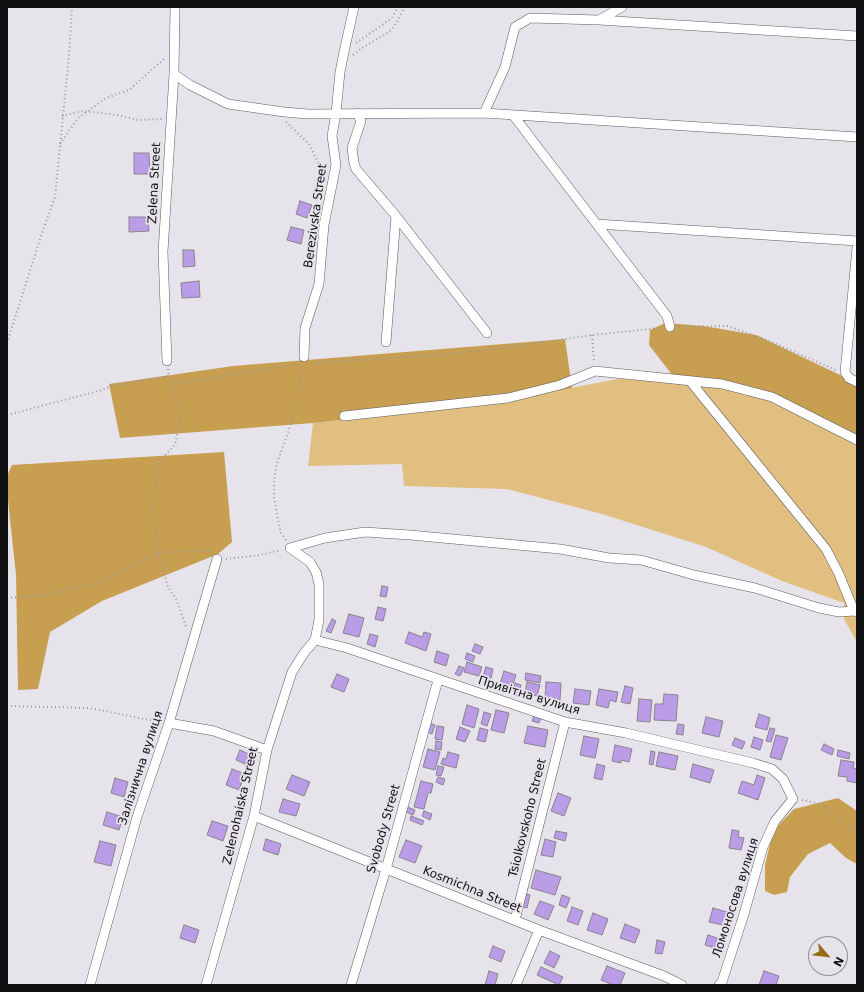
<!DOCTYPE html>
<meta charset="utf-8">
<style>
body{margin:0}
#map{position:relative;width:864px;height:992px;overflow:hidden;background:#e6e3eb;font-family:"DejaVu Sans",sans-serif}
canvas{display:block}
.frame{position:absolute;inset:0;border:8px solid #111013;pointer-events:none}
.north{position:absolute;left:808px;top:936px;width:40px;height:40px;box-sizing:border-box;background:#e6e3eb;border:1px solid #918f95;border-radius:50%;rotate:118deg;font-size:11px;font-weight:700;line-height:16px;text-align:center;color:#111013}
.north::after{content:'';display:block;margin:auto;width:14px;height:18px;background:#946d16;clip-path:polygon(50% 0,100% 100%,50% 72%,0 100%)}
</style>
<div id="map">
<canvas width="864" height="992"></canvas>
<div class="frame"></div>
<div class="north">N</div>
</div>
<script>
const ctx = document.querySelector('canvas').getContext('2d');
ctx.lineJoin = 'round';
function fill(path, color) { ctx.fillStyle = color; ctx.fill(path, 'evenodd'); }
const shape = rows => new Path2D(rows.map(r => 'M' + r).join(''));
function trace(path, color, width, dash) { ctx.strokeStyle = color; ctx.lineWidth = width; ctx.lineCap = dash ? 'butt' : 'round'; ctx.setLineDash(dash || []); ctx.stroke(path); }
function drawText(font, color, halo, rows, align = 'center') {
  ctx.font = font + ' "DejaVu Sans",sans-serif'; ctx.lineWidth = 3.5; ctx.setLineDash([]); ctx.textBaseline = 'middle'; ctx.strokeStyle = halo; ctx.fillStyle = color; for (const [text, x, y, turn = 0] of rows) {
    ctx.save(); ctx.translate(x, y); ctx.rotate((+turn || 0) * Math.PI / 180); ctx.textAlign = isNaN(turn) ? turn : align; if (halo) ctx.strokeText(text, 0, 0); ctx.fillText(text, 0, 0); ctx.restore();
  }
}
fill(shape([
 [617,379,713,381,780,398,857,442,857,642,844,619,844,603,782,581,706,547,602,514,507,489,404,486,402,464,308,466,313,423,494,403]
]), '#e1bf81');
fill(shape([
 [665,323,704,326,756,335,857,383,857,442,780,398,677,381,649,345,650,330],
 [565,339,572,388,494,403,313,423,120,438,109,384,233,366],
 [224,452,232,542,218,554,102,601,50,632,38,689,18,690,16,575,7,491,7,476,12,465],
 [838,798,857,811,857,864,846,858,830,843,808,854,790,877,787,892,774,895,765,891,765,865,773,831,794,809]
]), '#c89f50');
const building = shape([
 [134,153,149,153,150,174,134,174,134,153],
 [300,201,312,205,307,218,296,214,300,201],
 [129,217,148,217,149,231,129,232,129,217],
 [291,227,304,230,301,244,287,240,291,227],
 [183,250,194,250,195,266,183,267,183,250],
 [199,281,200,297,182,298,181,283,199,281],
 [382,586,388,587,386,597,380,596,382,586],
 [378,607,386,609,383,621,375,619,378,607],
 [349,614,364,618,359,637,343,633,349,614],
 [332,619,336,621,331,633,326,631,332,619],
 [409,632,422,637,424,632,431,634,426,651,405,643,409,632],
 [370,634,378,636,375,647,367,644,370,634],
 [475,644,483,647,480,654,472,651,475,644],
 [437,651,449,655,446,666,434,662,437,651],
 [467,653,475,656,473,662,465,659,467,653],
 [467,662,482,667,479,676,464,672,467,662],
 [459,666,464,668,460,676,455,674,459,666],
 [486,667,493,669,491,678,483,676,486,667],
 [504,671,516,675,512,687,500,684,504,671],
 [526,673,541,676,540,683,525,680,526,673],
 [337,674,349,679,344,692,331,687,337,674],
 [527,682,540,685,537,696,525,693,527,682],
 [546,682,561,683,560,700,545,699,546,682],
 [515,683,521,685,518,696,513,695,515,683],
 [625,686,633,688,630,704,621,702,625,686],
 [575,689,591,691,589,705,573,703,575,689],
 [599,689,618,692,616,702,610,700,608,708,596,705,599,689],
 [664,694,678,695,676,721,654,720,655,704,663,704,664,694],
 [639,699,652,700,650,722,637,721,639,699],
 [467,705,479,709,474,728,462,724,467,705],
 [496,710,509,713,504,733,491,730,496,710],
 [484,712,491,714,487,726,481,724,484,712],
 [759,714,770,718,767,730,755,727,759,714],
 [534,716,541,718,539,723,532,721,534,716],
 [706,717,723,721,719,737,702,733,706,717],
 [429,723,435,725,432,734,427,732,429,723],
 [678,724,684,725,683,735,676,734,678,724],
 [437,726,444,727,442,740,435,739,437,726],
 [528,726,548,730,545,747,524,743,528,726],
 [460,727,470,731,465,742,456,739,460,727],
 [480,728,488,730,485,742,477,740,480,728],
 [770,728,775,729,771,742,766,741,770,728],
 [776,735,788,738,781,760,770,757,776,735],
 [584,736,599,739,595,758,580,755,584,736],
 [754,737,763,740,760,750,751,747,754,737],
 [735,738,745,742,742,749,732,745,735,738],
 [436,741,442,742,441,750,435,749,436,741],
 [824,744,834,749,832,755,821,750,824,744],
 [615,745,632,749,629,762,621,760,621,763,612,761,615,745],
 [428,749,440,752,435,770,423,767,428,749],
 [240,750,251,755,247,765,236,760,240,750],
 [838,750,850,753,849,759,837,756,838,750],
 [651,751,655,752,653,765,649,764,651,751],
 [448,752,459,755,456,768,441,764,443,758,446,759,448,752],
 [659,752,678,756,675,770,656,766,659,752],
 [841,760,854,762,853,768,857,769,857,783,847,781,847,777,838,776,841,760],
 [597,764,605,766,602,780,594,778,597,764],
 [693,764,714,770,710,783,690,777,693,764],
 [438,766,444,767,441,776,436,775,438,766],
 [232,769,245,774,239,790,226,785,232,769],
 [292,775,310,782,304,796,286,789,292,775],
 [757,775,765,778,758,800,738,793,742,781,754,785,757,775],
 [438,777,445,779,443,785,436,782,438,777],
 [115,778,128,782,124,797,111,793,115,778],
 [421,781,433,784,431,793,428,793,424,809,414,807,421,781],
 [558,793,571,798,564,816,551,811,558,793],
 [283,799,300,804,296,816,279,812,283,799],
 [407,807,415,810,413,815,406,812,407,807],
 [424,811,432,814,430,820,422,816,424,811],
 [107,812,123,817,119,830,103,825,107,812],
 [411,816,424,821,422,825,410,820,411,816],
 [212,821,228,826,223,841,207,835,212,821],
 [732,830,739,831,738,837,744,838,741,850,729,848,732,830],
 [556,831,567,833,565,841,554,838,556,831],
 [266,839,281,844,278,855,263,850,266,839],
 [545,839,556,842,553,857,541,855,545,839],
 [406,840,422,846,415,863,399,857,406,840],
 [100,841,116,845,111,866,94,862,100,841],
 [536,870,561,877,555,895,531,888,536,870],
 [526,894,530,895,527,908,523,907,526,894],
 [562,895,570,898,566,908,559,905,562,895],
 [540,901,554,906,548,920,534,914,540,901],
 [572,907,583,911,578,925,567,921,572,907],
 [713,908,727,912,723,925,709,922,713,908],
 [593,913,608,919,602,935,587,930,593,913],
 [625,924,640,930,635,943,620,938,625,924],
 [184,925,199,930,195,943,180,938,184,925],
 [708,935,720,939,718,949,705,945,708,935],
 [657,940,665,942,662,954,655,953,657,940],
 [493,946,505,951,501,962,489,957,493,946],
 [550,951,560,956,554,968,544,963,550,951],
 [607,966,625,973,620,985,613,985,601,980,607,966],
 [541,967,563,977,559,985,537,975,541,967],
 [489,971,498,974,495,985,485,985,489,971],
 [764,971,779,976,776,985,759,985,764,971]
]);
fill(building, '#bb9de7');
trace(building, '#87848c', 1);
const street = shape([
 [599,20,622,7],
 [174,74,190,85,228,104,284,112,308,114,484,113,857,137],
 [357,113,361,121,352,148,354,163,356,169,396,216,487,333],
 [484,113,505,67,515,27,530,18,599,20,857,36],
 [513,115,667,316,670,327],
 [597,224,857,241],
 [857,248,845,372,849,378,857,382],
 [386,342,396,216],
 [304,357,305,328,319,284,324,225,336,165,332,136,336,113,340,72,344,52,354,7],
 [167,361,163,252,174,74,175,7],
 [690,381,826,549,839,574,854,611],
 [344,416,508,398,560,385,595,371,722,384,772,397,857,440],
 [290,548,325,538,365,532,410,535,560,549,609,558,641,560,694,575,755,588,819,608,839,612,854,611,857,612],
 [315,640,347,648,565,722,626,733,753,763,772,769,783,779,793,799,775,821,763,847,744,914,722,982,719,985],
 [169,723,214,731,267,750],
 [254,816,539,930,664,976,682,985],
 [515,920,565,722],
 [90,985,137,817,169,723,217,559],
 [206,985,254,816,267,750,292,672,304,653,315,640,319,620,319,584,316,572,310,562,290,548],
 [351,985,386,869,438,680],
 [516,985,539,930]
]);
trace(street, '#5d5a61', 10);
trace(shape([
 [356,43,392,18,398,7],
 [353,55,362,48,389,32,394,27,405,7],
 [62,116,83,111,117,115,138,120,162,119],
 [286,122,309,144,324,174],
 [60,144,78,118,106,98,129,90,164,59],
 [679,327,727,326,767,340,836,370],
 [592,335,594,362],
 [7,343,42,233,55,197,69,56,72,7],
 [311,363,428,356,497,349,592,335,660,328],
 [168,369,169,376,182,413,175,445,159,461,153,509,158,553,168,587,176,599,187,629],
 [171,381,177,383,193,381,298,364],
 [7,415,102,390,111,386,169,376],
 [286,540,281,533,278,520,274,497,274,480,277,463,290,427,296,405,303,366],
 [226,559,260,555,281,550],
 [7,598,46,595,97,583,158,553,210,550,212,552],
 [7,706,90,708,159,722],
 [802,800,822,804,857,835]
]), '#98969c', 2, [1, 3]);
trace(street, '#fff', 9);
drawText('12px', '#111013', '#e6e3eb', [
 ["Zelena Street",155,183,-87],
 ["Berezivska Street",316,216,-82],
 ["Привітна вулиця",529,696,17],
 ["Залізнична вулиця",141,768,-72],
 ["Zelenohaiska Street",241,806,-77],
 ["Tsiolkovskoho Street",528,818,-76],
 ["Svobody Street",384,829,-74],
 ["Kosmichna Street",472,890,22],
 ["Ломоносова вулиця",736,898,-72]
]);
</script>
